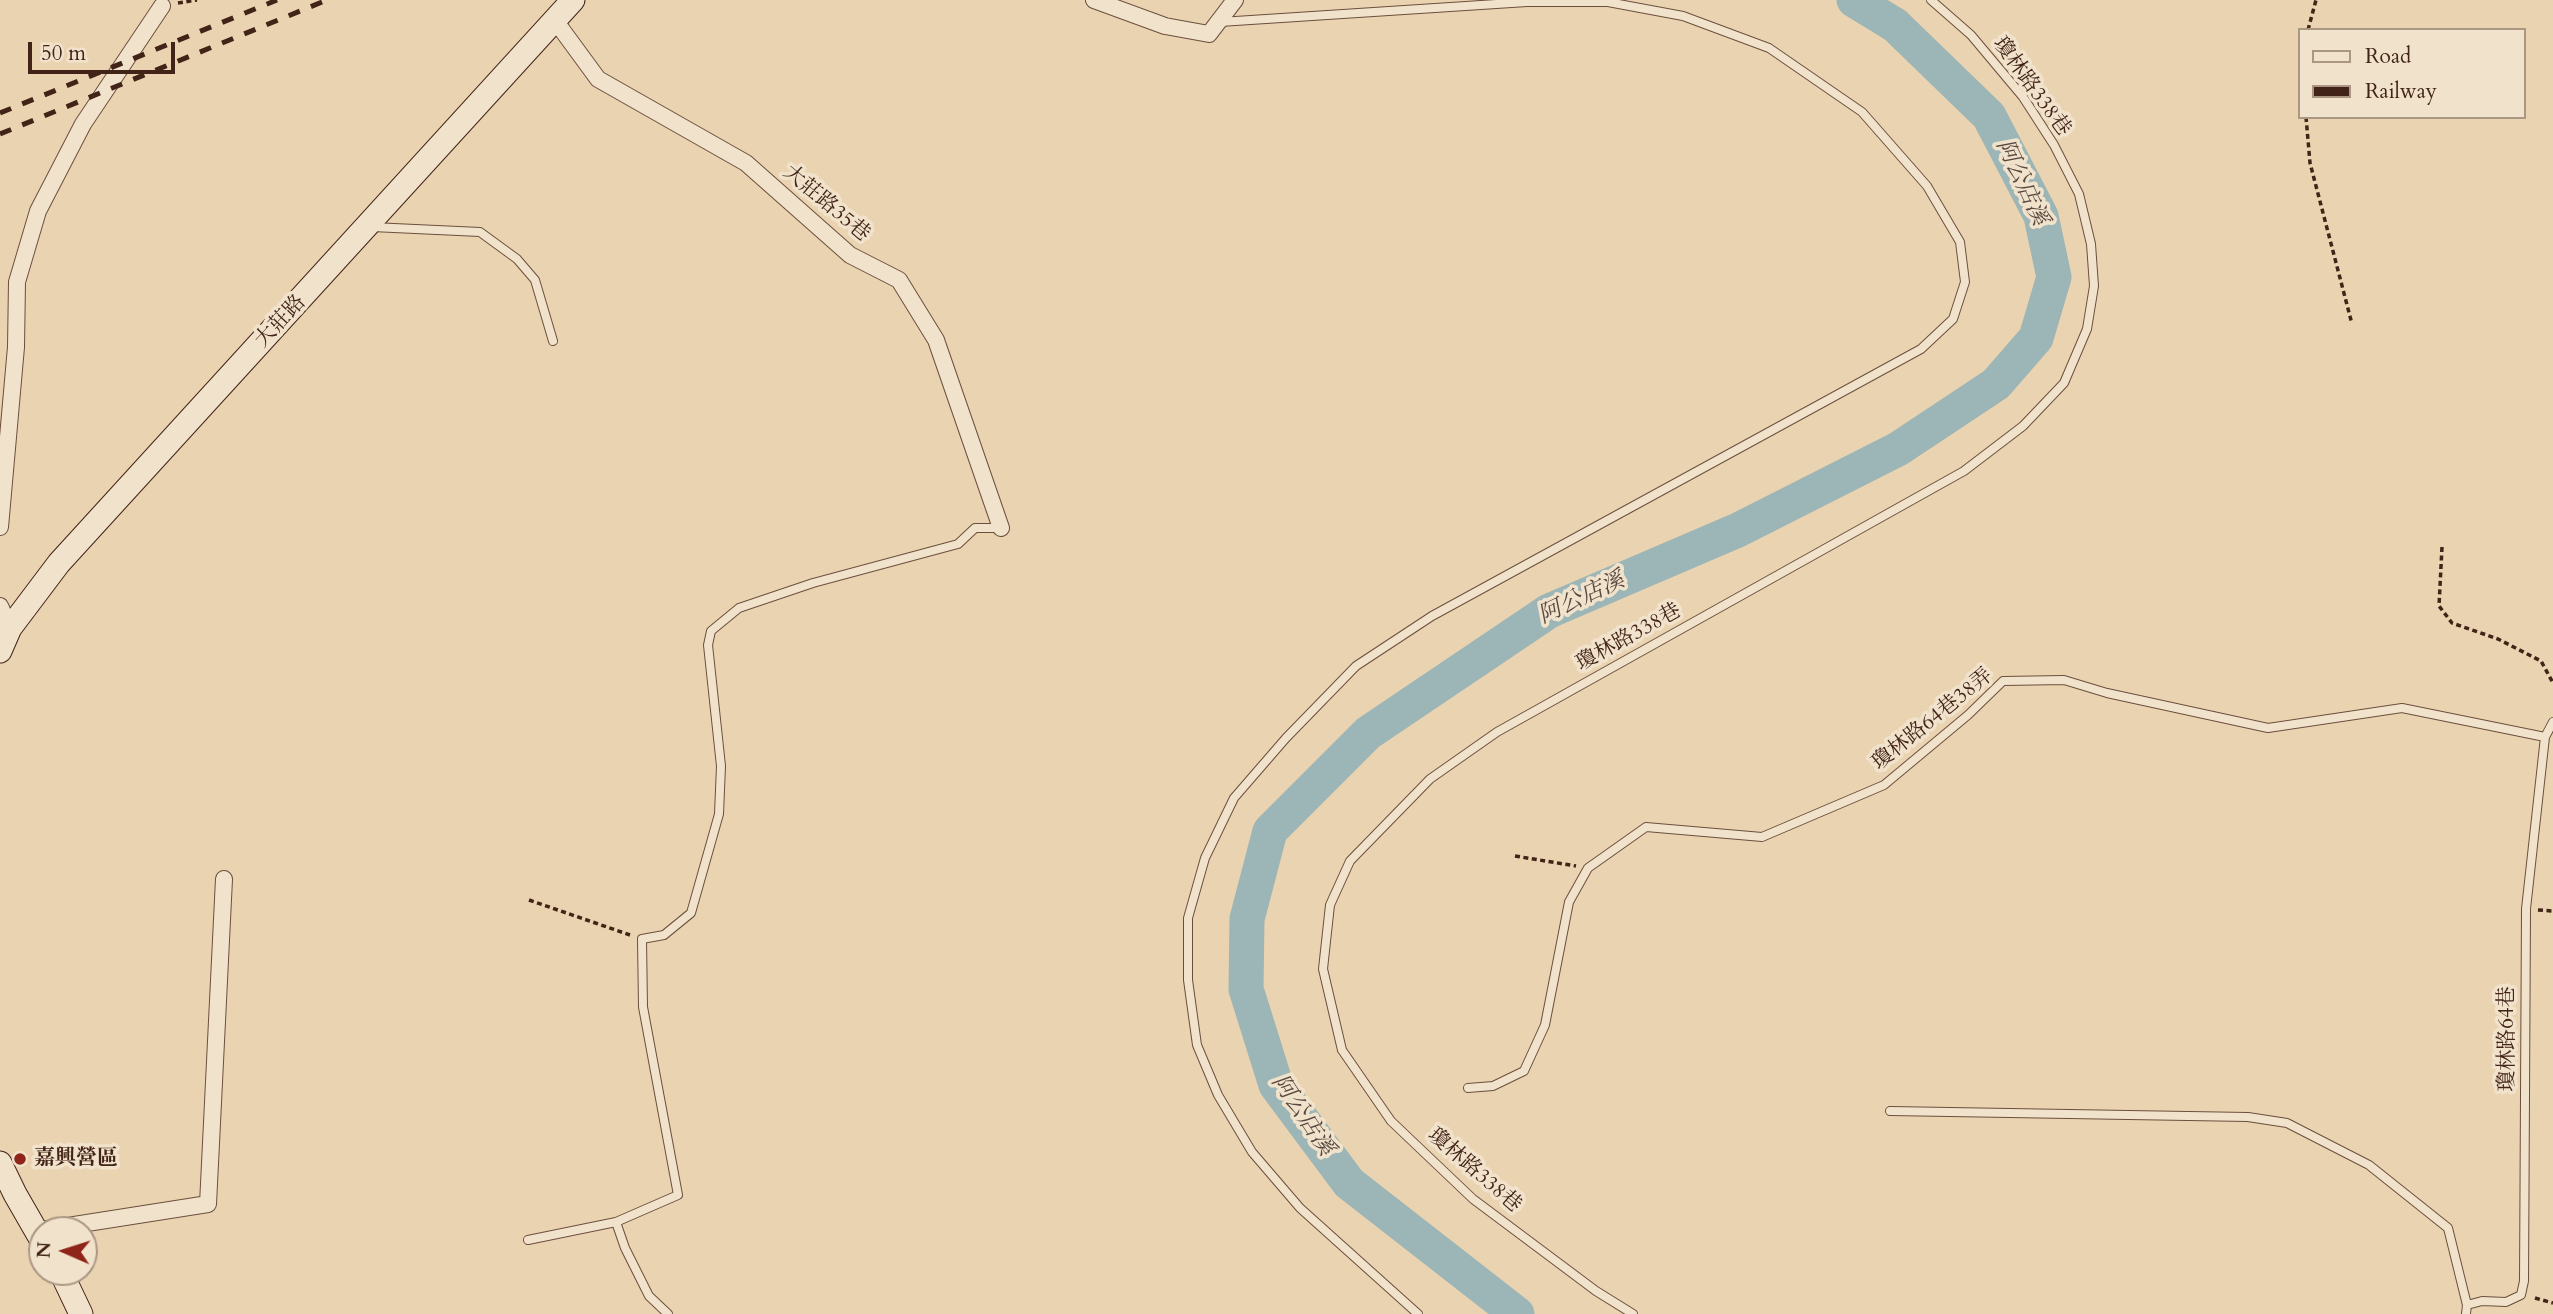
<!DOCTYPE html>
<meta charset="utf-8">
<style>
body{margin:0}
#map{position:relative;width:2553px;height:1314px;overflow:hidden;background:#ead3b0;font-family:Cardo,serif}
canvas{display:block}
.legend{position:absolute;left:2298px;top:28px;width:228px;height:91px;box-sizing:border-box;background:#f1e2cc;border:2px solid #ab9684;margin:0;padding:9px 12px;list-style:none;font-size:21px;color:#412317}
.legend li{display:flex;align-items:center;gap:14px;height:35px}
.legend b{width:35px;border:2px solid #ab9684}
.north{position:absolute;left:28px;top:1216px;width:70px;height:70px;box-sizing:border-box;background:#f1e2cc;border:2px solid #ab9684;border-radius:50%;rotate:273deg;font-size:19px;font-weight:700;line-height:28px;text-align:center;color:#412317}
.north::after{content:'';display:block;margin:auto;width:24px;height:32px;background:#8f2418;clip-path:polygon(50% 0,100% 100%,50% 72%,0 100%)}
.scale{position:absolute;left:28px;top:42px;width:147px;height:32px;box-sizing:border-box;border:4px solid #412317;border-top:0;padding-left:9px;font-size:21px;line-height:24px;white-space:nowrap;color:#412317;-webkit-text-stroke:5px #f1e2cc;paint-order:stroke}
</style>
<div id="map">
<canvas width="2553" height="1314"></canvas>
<ul class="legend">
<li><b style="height:9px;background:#f1e2cc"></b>Road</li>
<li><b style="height:9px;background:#412317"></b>Railway</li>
</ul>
<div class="north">N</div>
<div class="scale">50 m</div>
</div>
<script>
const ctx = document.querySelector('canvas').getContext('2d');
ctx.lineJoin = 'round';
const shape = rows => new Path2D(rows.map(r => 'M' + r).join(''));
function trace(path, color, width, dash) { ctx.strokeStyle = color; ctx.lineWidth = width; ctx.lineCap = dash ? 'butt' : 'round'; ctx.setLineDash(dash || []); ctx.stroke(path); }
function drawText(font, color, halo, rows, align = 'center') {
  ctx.font = font + ' Cardo,"Noto Serif TC",serif'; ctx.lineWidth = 7; ctx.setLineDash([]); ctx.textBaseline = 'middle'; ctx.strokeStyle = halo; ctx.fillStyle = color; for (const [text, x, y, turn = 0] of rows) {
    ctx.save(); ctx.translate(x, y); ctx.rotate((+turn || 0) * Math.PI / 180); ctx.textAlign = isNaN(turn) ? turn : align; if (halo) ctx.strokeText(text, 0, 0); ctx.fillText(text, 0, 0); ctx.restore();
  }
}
trace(shape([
 [1517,1314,1349,1183,1276,1085,1246,989,1247,919,1270,831,1368,733,1549,611,1738,530,1898,449,1996,384,2036,338,2054,277,2041,216,1989,116,1895,25,1854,0]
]), '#9cb5b6', 35);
const lane = shape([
 [1220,22,1527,2,1608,2,1683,16,1769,48,1862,112,1927,186,1960,242,1965,282,1953,319,1921,349,1432,616,1356,666,1286,738,1234,798,1205,858,1188,918,1188,980,1197,1045,1218,1095,1252,1152,1300,1208,1418,1314],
 [372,227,480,232,517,259,535,280,553,341],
 [1468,1088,1493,1086,1524,1071,1545,1025,1569,902,1588,868,1646,827,1762,837,1884,785,1968,715,2003,681,2064,680,2107,693,2268,728,2402,708,2545,737],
 [1890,1111,2248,1117,2287,1123,2369,1165,2448,1228,2467,1305],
 [528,1240,616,1222],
 [668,1314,649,1296,625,1248,616,1222,678,1195,643,1007,642,939,664,935,691,913,719,814,721,766,708,645,711,631,739,608,813,583,958,544,975,528,1001,528],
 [1633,1314,1596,1291,1473,1199,1391,1121,1342,1050,1323,969,1330,905,1350,861,1430,779,1497,732,1964,471,2023,426,2064,383,2087,329,2094,286,2091,244,2079,194,2054,145,2023,97,1971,35,1931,0],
 [2466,1314,2467,1305,2482,1301,2506,1302,2521,1295,2524,1281,2526,909,2545,737,2553,722]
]);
const street = shape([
 [1094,0,1165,26,1209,34,1235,0],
 [554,19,598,79,746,163,850,255,899,280,936,340,1001,528],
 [0,527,16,347,17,282,38,211,83,124,162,6],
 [0,606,10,628],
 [36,1231,208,1204,224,879]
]);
const secondary = shape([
 [0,651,10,628,59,563,573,0],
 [0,1163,15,1194,42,1241],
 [61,1272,81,1314]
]);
trace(lane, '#6b4f3d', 10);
trace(street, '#6b4f3d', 18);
trace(secondary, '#412317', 25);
trace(shape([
 [178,3,197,0],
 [2308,30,2316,0],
 [2306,117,2310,163,2352,324],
 [2442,547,2439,606,2452,623,2498,639,2541,661,2553,683],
 [1515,856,1576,866],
 [529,900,630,935],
 [2538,910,2553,911],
 [2535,1298,2553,1303]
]), '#412317', 3.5, [5, 3.5]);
trace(lane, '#f1e2cc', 8);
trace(street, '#f1e2cc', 16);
trace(secondary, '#f1e2cc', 23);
trace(shape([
 [0,113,277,0],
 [0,134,327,0]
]), '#412317', 5, [12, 12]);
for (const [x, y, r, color] of [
 [20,1159,7,"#8f2418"]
]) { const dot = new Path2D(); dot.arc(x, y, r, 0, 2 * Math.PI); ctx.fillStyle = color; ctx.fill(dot); trace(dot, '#f1e2cc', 2.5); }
drawText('21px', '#412317', '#f1e2cc', [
 ["瓊林路338巷",2031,87,54],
 ["大莊路35巷",826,204,40],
 ["大莊路",281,322,-47],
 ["瓊林路338巷",1629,638,-29],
 ["瓊林路64巷38弄",1933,720,-39],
 ["瓊林路64巷",2508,1039,-90],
 ["瓊林路338巷",1474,1171,41]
]);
drawText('bold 21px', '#412317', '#f1e2cc', [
 ["嘉興營區",34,1159]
], 'left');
drawText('italic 23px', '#58483f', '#f1e2cc', [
 ["阿公店溪",2021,183,65],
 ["阿公店溪",1582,599,-25],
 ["阿公店溪",1302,1116,56]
]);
</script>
